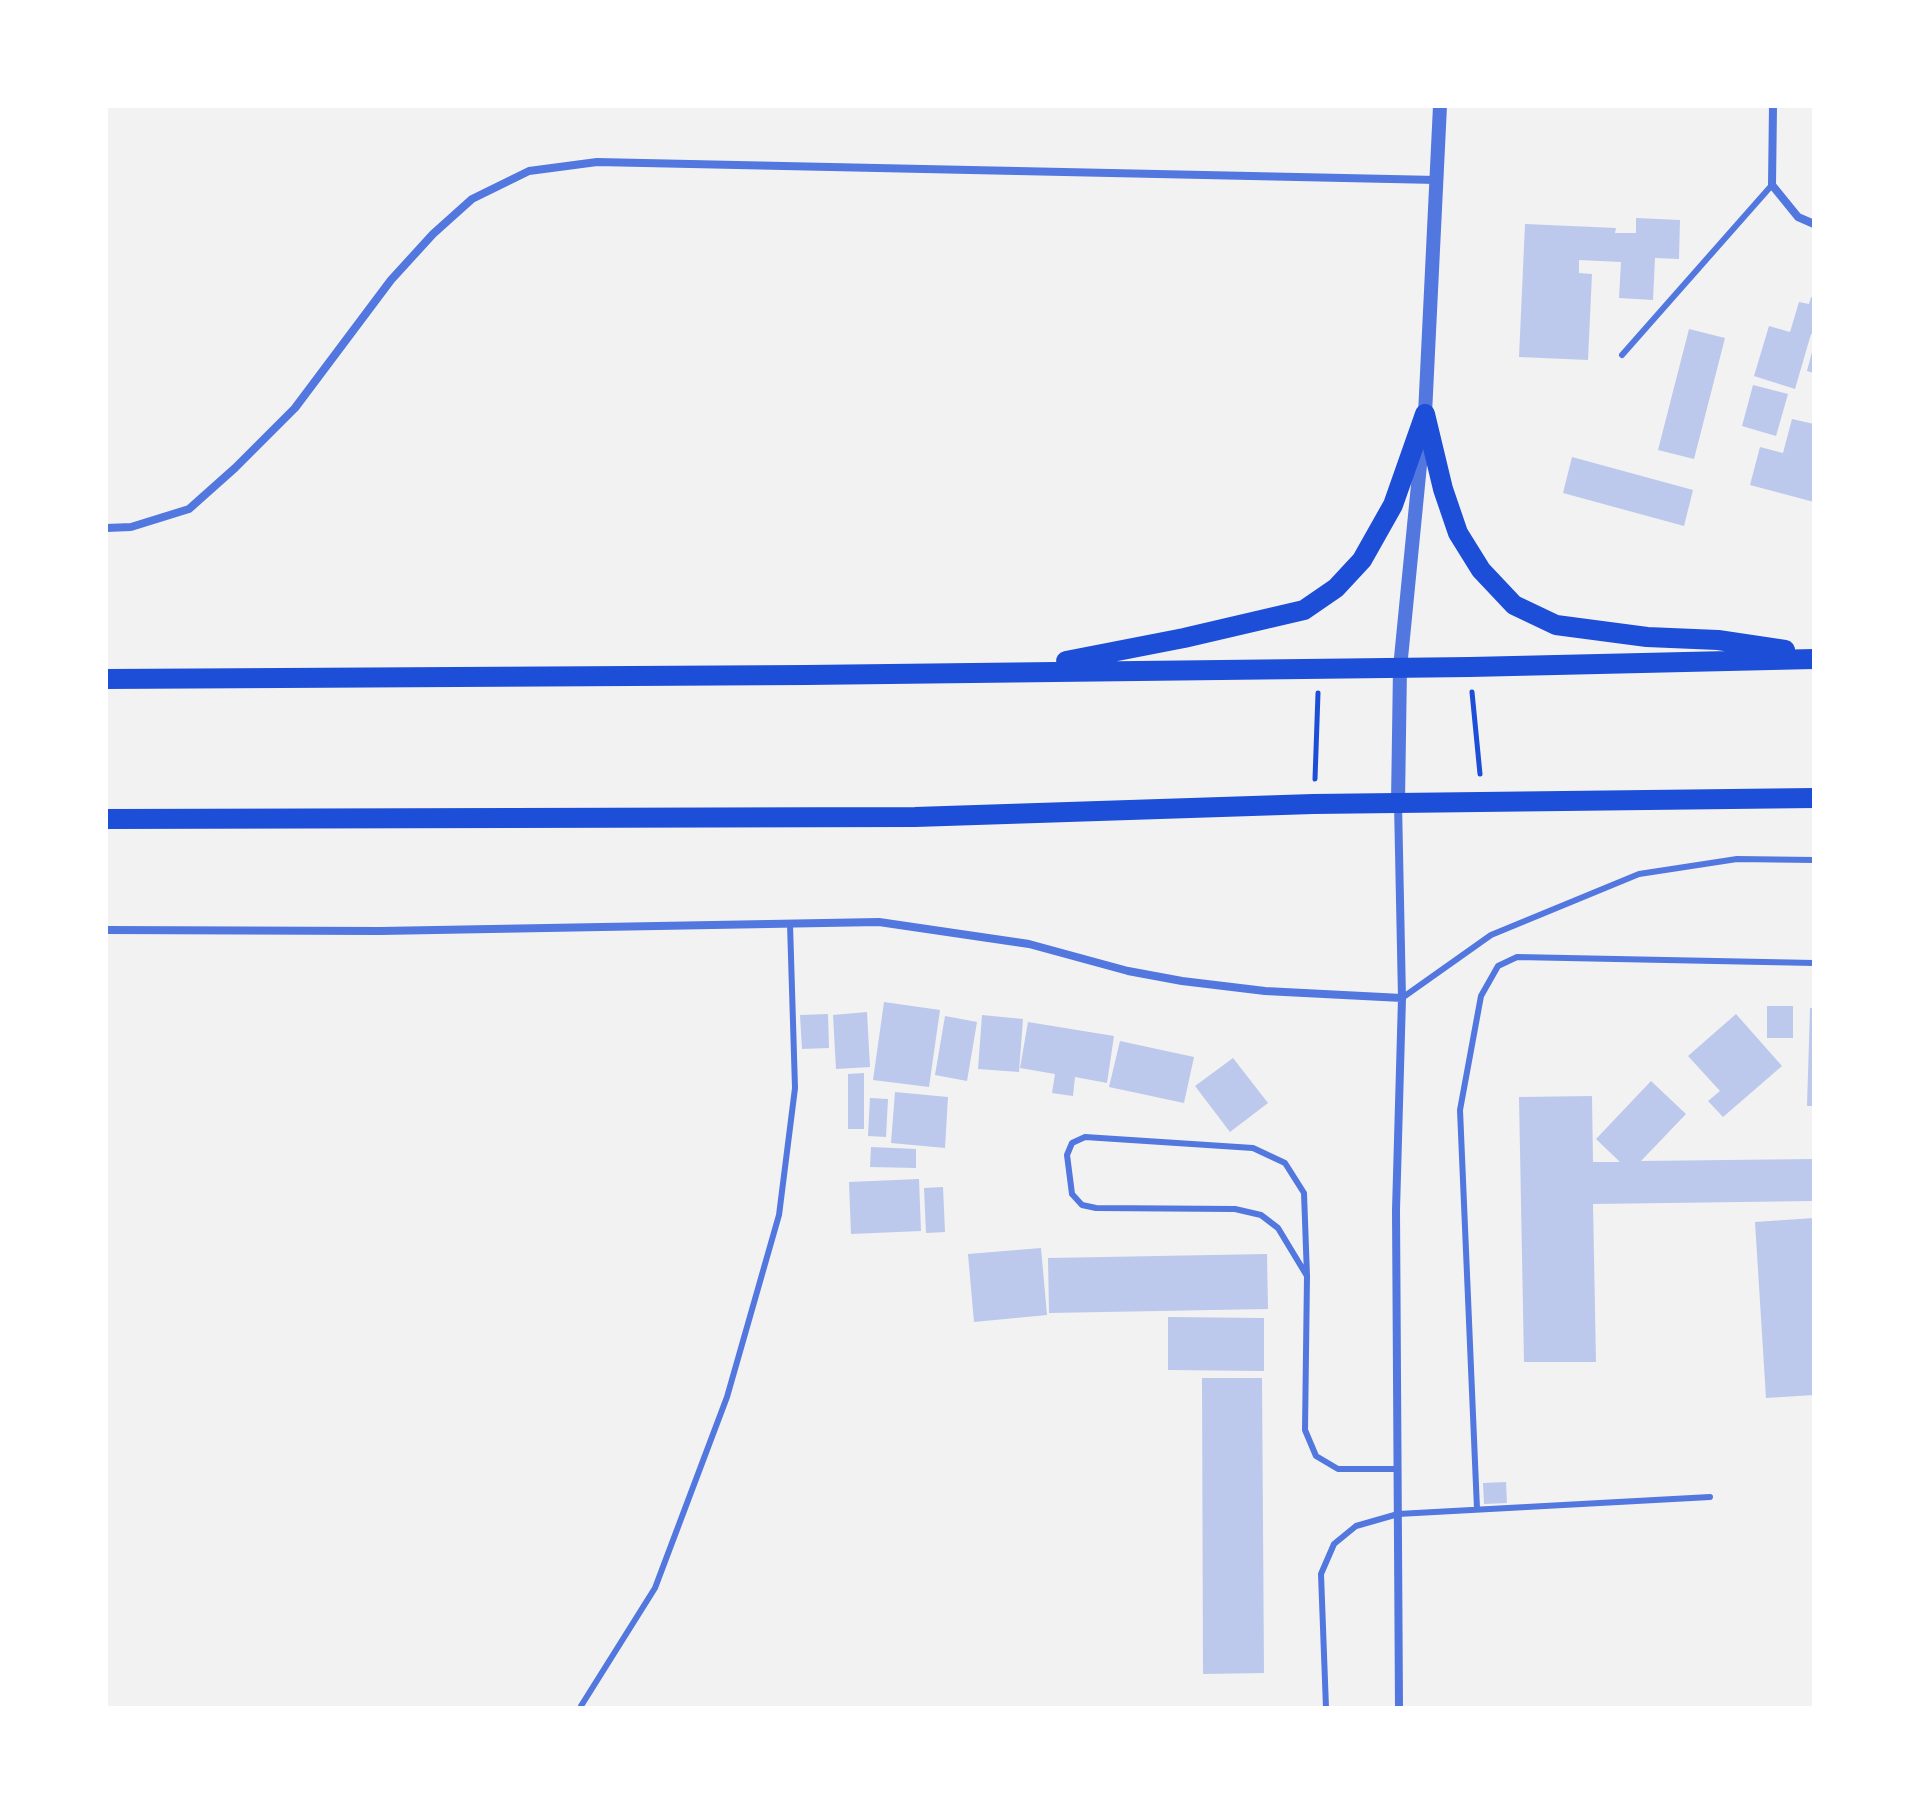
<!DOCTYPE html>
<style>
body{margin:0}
#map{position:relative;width:1920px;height:1814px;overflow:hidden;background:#f2f2f2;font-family:"Space Grotesk",sans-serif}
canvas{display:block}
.frame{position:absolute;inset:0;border:108px solid #fff;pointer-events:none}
</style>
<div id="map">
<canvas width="1920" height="1814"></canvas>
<div class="frame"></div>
</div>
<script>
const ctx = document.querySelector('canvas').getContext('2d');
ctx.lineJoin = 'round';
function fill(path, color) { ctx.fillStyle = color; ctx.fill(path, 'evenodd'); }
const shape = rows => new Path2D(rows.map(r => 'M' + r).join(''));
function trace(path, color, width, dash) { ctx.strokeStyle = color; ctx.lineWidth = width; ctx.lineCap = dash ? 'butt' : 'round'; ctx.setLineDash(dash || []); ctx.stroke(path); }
fill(shape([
 [1636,218,1680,220,1679,259,1655,258,1653,300,1619,298,1621,262,1579,260,1579,273,1592,274,1588,360,1519,357,1525,224,1616,228,1615,233,1636,233],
 [1811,297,1814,298,1814,335,1811,334,1795,389,1754,376,1769,326,1790,332,1799,302,1809,304],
 [1689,329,1725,338,1694,459,1658,450],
 [1813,348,1814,348,1814,373,1807,371],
 [1753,385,1788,394,1776,436,1742,426],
 [1792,419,1814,424,1814,502,1750,485,1760,447,1783,453],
 [1572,457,1693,490,1684,526,1563,493],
 [884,1002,940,1010,929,1087,873,1080],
 [1767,1006,1793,1006,1793,1038,1767,1038],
 [1810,1008,1814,1008,1814,1106,1807,1106],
 [867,1012,870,1067,836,1069,833,1015],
 [828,1014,829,1048,802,1049,800,1015],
 [1736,1014,1782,1066,1723,1117,1708,1101,1720,1091,1688,1056],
 [982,1015,1023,1019,1019,1072,978,1069],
 [945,1016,977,1022,967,1081,935,1075],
 [1028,1022,1114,1036,1107,1083,1075,1077,1073,1096,1052,1093,1055,1074,1020,1068],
 [1120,1041,1194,1057,1184,1103,1109,1087],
 [1233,1058,1268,1103,1230,1132,1195,1086],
 [864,1073,864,1129,848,1129,848,1074],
 [1651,1081,1686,1114,1641,1161,1814,1159,1814,1201,1593,1204,1596,1362,1524,1362,1519,1097,1592,1096,1593,1162,1620,1162,1596,1139],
 [895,1092,948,1097,945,1148,891,1143],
 [870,1098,888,1099,886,1137,868,1136],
 [871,1147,916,1149,916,1168,870,1167],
 [919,1179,921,1231,851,1234,849,1182],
 [943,1187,945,1232,926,1233,924,1188],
 [1814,1218,1814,1395,1766,1398,1755,1222],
 [1041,1248,1047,1315,974,1322,968,1254],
 [1267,1254,1268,1309,1049,1313,1048,1258],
 [1168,1317,1264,1318,1264,1371,1168,1370],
 [1202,1378,1262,1378,1264,1673,1203,1674],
 [1506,1482,1507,1503,1484,1504,1483,1483]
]), '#bdc9ec');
trace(shape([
 [1472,692,1480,774],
 [1315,779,1318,693]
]), '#1d4ed8', 5);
trace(shape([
 [1622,355,1772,185],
 [1402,998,1491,935,1639,874,1737,859,1814,860],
 [1307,1276,1304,1193,1285,1163,1253,1148,1085,1137,1072,1143,1067,1155,1072,1194,1082,1205,1096,1208,1235,1209,1261,1215,1278,1228,1307,1276,1305,1430,1316,1456,1338,1469,1397,1469],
 [1477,1509,1460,1110,1481,996,1498,966,1517,957,1814,963],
 [581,1706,655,1588,727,1397,779,1215,795,1088,790,924],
 [1326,1708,1321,1574,1334,1544,1356,1526,1398,1514,1710,1497]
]), '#5277de', 6);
trace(shape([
 [1773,106,1772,185,1798,217,1814,224],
 [106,528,131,527,189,509,235,468,295,408,391,280,433,234,472,199,529,171,597,162,1437,180],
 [1398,803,1402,998,1396,1210,1399,1708],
 [106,930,380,931,879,922,1029,944,1128,971,1182,981,1265,991,1402,998]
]), '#5277de', 8);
trace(shape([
 [1398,802,1400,668,1425,414,1440,106]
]), '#5277de', 14);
trace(shape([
 [1425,414,1443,489,1458,533,1481,570,1514,605,1556,625,1647,637,1718,640,1785,650],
 [1066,661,1184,638,1304,610,1336,588,1362,560,1393,505,1425,414],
 [106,679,806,675,1470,667,1814,659],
 [106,819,915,817,1313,804,1814,798]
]), '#1d4ed8', 20);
</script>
